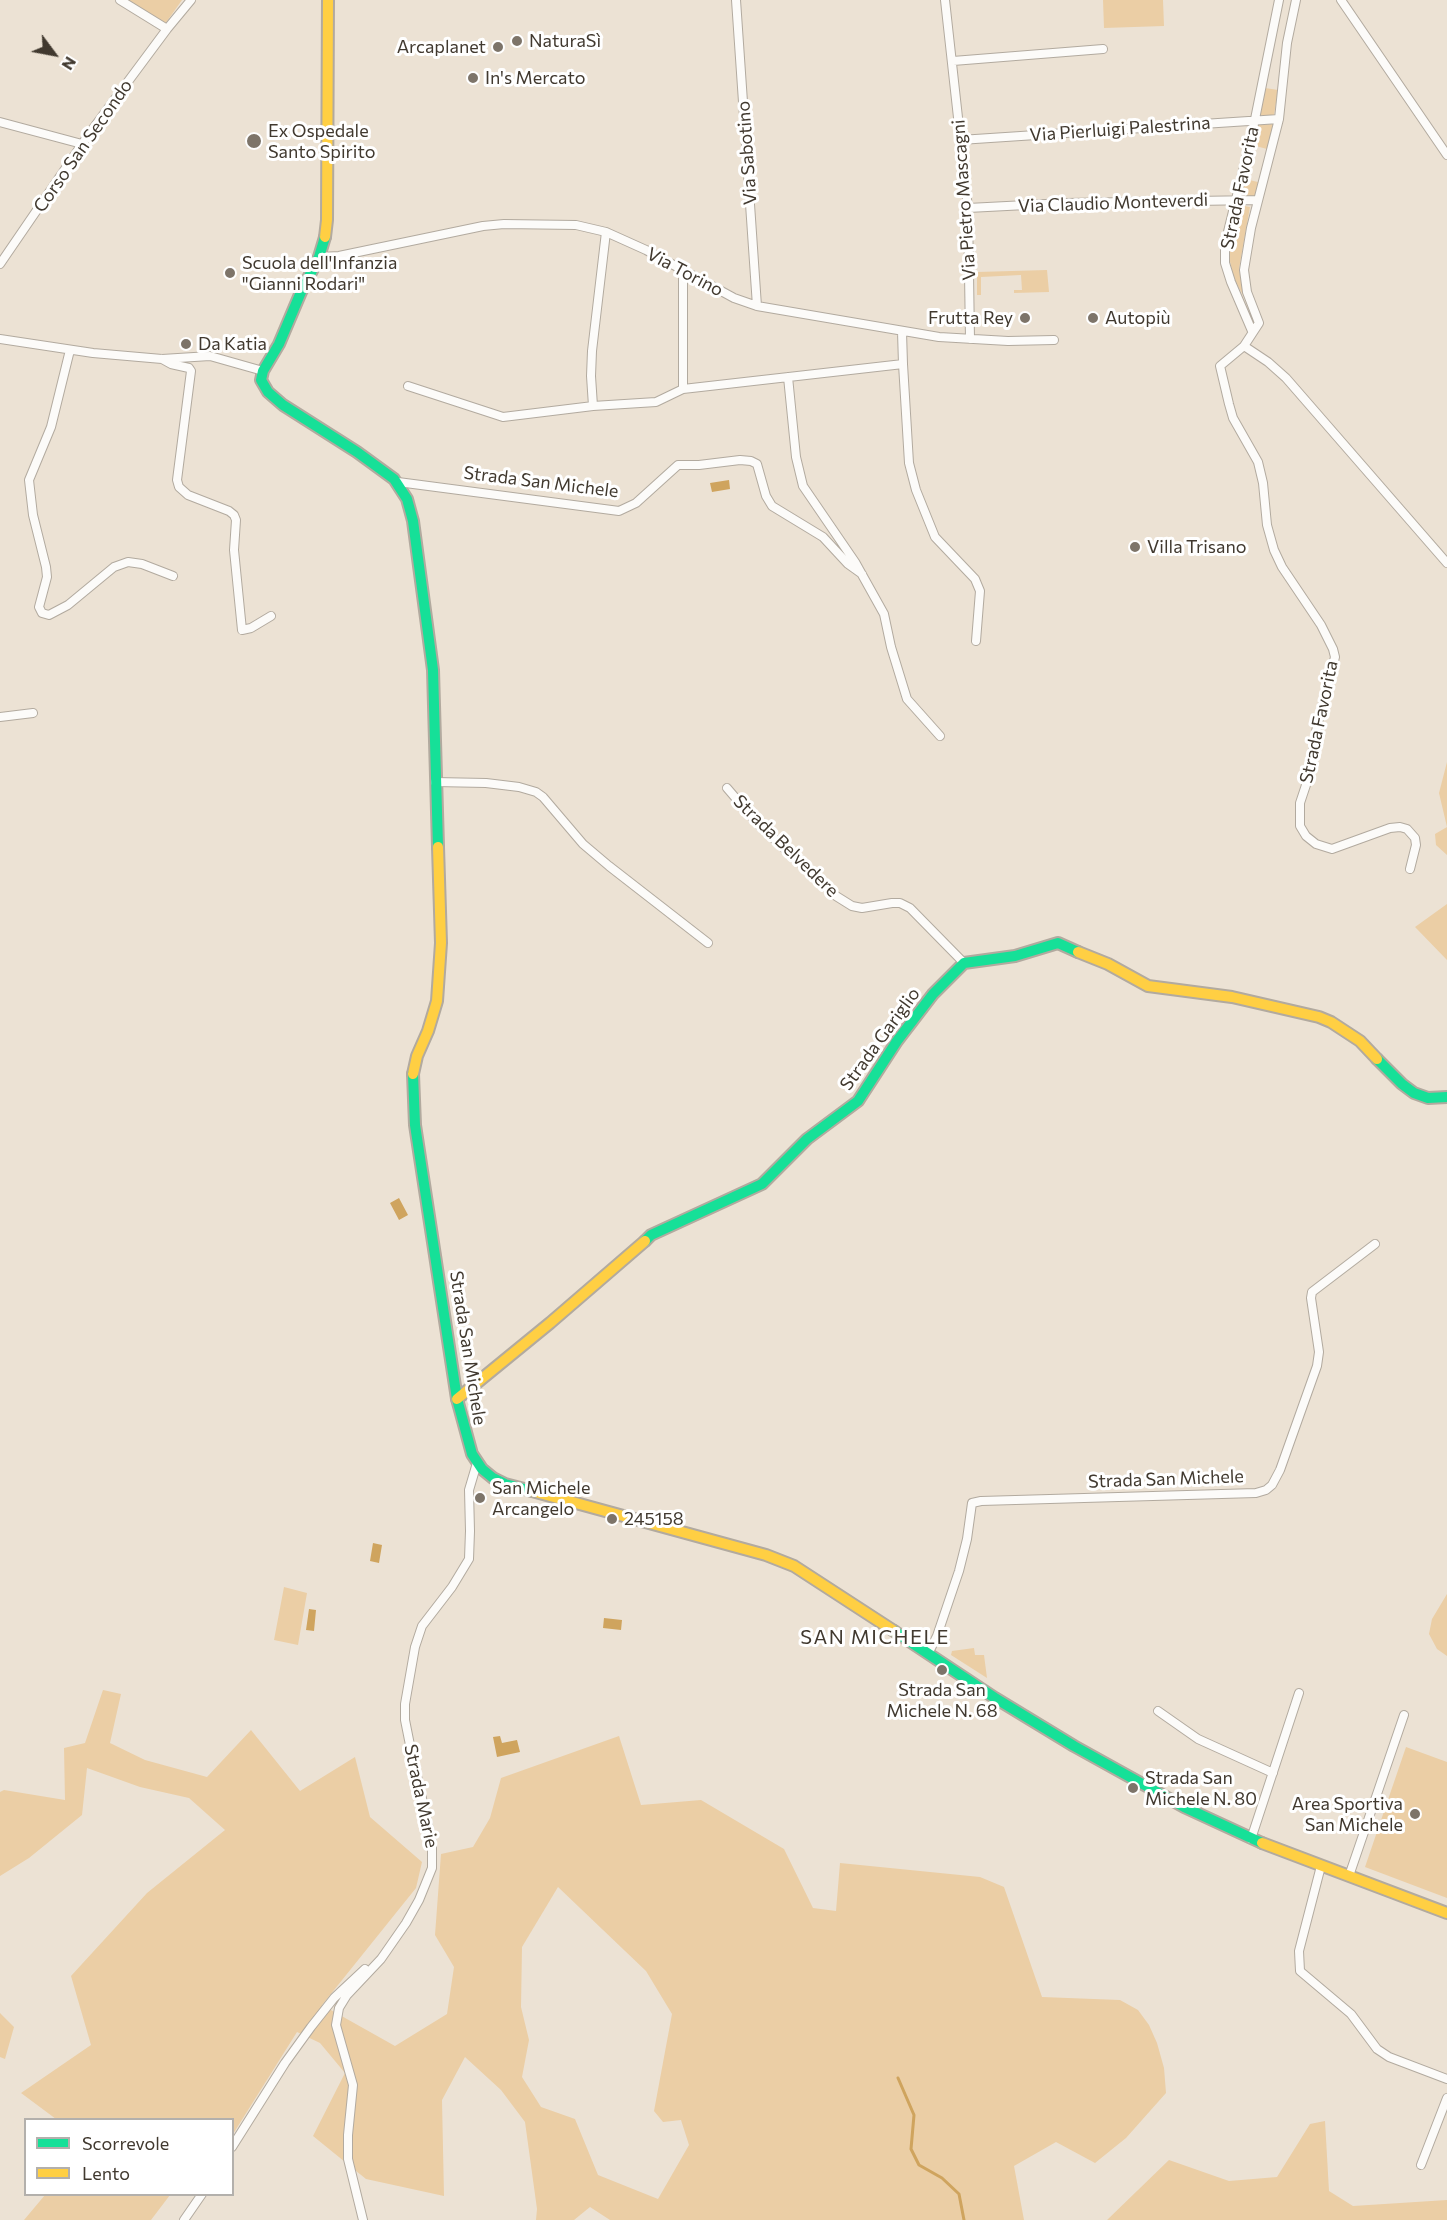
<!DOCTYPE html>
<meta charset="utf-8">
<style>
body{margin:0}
#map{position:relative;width:1447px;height:2220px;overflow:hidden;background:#ece2d4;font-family:Commissioner,sans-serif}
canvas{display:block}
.legend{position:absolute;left:24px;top:2118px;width:210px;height:78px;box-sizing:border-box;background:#fff;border:2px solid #b3b0ac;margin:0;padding:8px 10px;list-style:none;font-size:18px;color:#41392f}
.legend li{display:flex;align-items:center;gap:12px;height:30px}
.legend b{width:30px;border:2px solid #b3b0ac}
.north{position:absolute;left:24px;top:24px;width:60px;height:60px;-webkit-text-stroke:4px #fff;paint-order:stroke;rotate:122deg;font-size:16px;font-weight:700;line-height:24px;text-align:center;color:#41392f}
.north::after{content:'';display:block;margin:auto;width:21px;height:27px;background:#41392f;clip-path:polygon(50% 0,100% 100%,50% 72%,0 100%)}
</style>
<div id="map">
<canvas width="1447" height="2220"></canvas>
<ul class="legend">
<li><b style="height:8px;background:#16e098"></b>Scorrevole</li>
<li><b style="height:8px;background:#ffcf43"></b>Lento</li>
</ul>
<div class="north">N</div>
</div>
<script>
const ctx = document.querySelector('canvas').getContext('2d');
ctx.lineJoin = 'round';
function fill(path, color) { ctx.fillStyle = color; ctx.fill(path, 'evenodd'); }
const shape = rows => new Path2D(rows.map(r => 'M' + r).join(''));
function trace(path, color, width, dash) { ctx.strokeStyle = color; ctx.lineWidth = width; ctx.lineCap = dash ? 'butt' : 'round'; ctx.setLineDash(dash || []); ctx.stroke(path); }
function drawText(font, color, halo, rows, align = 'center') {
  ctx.font = font + ' Commissioner,sans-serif'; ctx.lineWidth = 6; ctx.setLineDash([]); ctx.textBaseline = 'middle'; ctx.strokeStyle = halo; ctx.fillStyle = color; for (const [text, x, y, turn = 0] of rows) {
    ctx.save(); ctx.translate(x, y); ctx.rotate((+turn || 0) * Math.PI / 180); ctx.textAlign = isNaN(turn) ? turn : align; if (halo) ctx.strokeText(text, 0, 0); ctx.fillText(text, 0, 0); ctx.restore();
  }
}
fill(shape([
 [127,0,182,0,165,24],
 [1103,0,1163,0,1164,26,1104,28],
 [1265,88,1278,90,1274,115,1260,115],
 [1273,124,1267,149,1252,145,1257,125],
 [1245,179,1258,182,1255,197,1241,196],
 [1239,205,1250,207,1239,269,1244,297,1234,279,1228,253],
 [1047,270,1049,292,1014,293,1014,290,1022,290,1021,275,981,277,981,295,977,295,977,272],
 [1447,762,1447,855,1436,845,1435,834,1447,827,1439,793],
 [1447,904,1447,960,1415,927],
 [284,1587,307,1593,298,1645,274,1640],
 [1447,1594,1447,1656,1437,1649,1429,1634,1432,1619],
 [974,1648,975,1655,984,1655,987,1678,951,1655,952,1651],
 [103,1690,121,1694,110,1743,145,1760,207,1777,251,1730,300,1791,355,1757,370,1817,422,1862,416,1888,322,2005,395,2046,447,2014,454,1967,435,1935,441,1854,473,1847,490,1818,501,1778,619,1736,641,1805,701,1800,784,1849,813,1908,836,1911,840,1863,980,1877,1004,1887,1042,1997,1120,2000,1138,2010,1149,2025,1157,2043,1164,2068,1166,2093,1126,2138,1095,2163,1056,2142,1014,2166,1024,2220,610,2220,590,2207,574,2220,536,2220,537,2209,525,2122,501,2090,465,2057,442,2100,444,2196,366,2179,313,2136,345,2073,320,2043,297,2032,233,2134,232,2120,56,2119,21,2093,91,2045,71,1976,147,1893,225,1830,189,1798,140,1787,87,1768,82,1815,29,1858,0,1876,0,1792,4,1790,65,1800,64,1748,85,1743],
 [558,1887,646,1971,672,2014,654,2111,663,2122,681,2120,689,2145,658,2199,598,2175,575,2119,541,2107,522,2077,529,2040,521,2007,522,1947],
 [1406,1747,1447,1762,1447,1898,1365,1867],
 [0,2013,14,2027,5,2059,0,2057],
 [1325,2121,1329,2191,1353,2206,1447,2200,1447,2220,1107,2220,1169,2160,1229,2181,1277,2177,1310,2124],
 [45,2195,45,2194,170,2195,151,2220,24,2220]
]), '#ebcea5');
fill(shape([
 [729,480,730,489,712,492,710,483],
 [399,1198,408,1215,399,1220,390,1203],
 [373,1543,382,1545,379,1563,370,1561],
 [309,1609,316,1610,314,1631,306,1630],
 [604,1618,622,1620,621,1630,603,1628],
 [500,1736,502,1743,517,1740,520,1752,497,1757,493,1737]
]), '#cfa45e');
trace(shape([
 [898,2078,914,2115,911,2149,919,2165,942,2178,959,2194,964,2220]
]), '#cfa45e', 3);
const street = shape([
 [120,0,167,29],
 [736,0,757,306],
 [945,0,968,208,970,339],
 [1296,0,1287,43,1279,119,1251,228,1244,270,1247,292,1259,323,1244,346,1268,362,1286,378,1447,563],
 [1341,0,1447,155],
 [953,61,1103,49],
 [0,122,82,144],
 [960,140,1279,119],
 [968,208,1065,203,1258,200],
 [319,257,339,256,483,226,504,224,576,225,606,232,646,250,734,298,757,306,939,337,1008,341,1054,340],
 [0,264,89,134,167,29,191,0],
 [683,270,683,389],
 [1252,331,1231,282,1225,263,1225,244,1252,134,1279,0],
 [902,332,903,364],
 [0,339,93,353,162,359,210,356,263,371],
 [1244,346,1220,366,1229,404,1233,418,1258,462,1263,483,1267,525,1274,550,1282,567,1321,625,1333,649,1335,657,1317,726,1309,776,1300,803,1300,826,1306,836,1316,844,1332,849,1390,828,1400,827,1407,829,1415,838,1416,845,1410,869],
 [70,350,51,427,29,480,33,515,46,567,47,577,39,607,42,613,49,615,68,605,114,567,128,562,142,564,173,576],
 [162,359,171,364,189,368,191,371,177,480,179,487,188,495,229,511,234,515,236,520,234,550,242,630,251,628,271,616],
 [788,377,796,457,803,486,855,562,884,614,891,647,907,699,940,736],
 [408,386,503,417,593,406,656,402,683,389,903,364,909,463,916,490,935,537,975,579,980,591,976,641],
 [593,406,591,376,592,351,606,232],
 [398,482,619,511,636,503,678,465,699,465,740,460,751,461,757,464,766,496,772,506,823,537,848,564,862,574],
 [0,717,33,713],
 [435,782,486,783,519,787,536,792,543,797,583,844,609,866,708,943],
 [727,788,757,823,836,896,852,906,862,908,892,903,900,903,910,908,964,963],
 [928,1654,937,1636,959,1571,967,1539,972,1503,981,1501,1256,1493,1266,1490,1272,1485,1280,1470,1317,1366,1319,1352,1311,1298,1312,1292,1375,1244],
 [1158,1711,1198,1739,1273,1773],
 [1251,1839,1299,1693],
 [1321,1866,1299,1951,1300,1971,1351,2014,1377,2049,1389,2057,1447,2079],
 [1349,1876,1404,1715],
 [232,2147,285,2063,311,2027,334,1998,365,1969],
 [1421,2165,1447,2098],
 [184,2220,202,2194],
 [363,2220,348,2159,348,2135,353,2085,336,2025,339,2008,347,1995,381,1959,406,1923,419,1900,432,1868,432,1843,410,1745,405,1720,405,1704,415,1647,422,1626,452,1587,469,1559,470,1531,469,1490,477,1463]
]);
const fast = shape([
 [325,237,319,257,301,292,279,344,263,371,261,380,268,392,283,405,357,452,394,479,407,499,413,521,433,670,438,847],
 [1377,1059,1402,1084,1414,1093,1428,1098,1447,1097],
 [413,1074,415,1125,457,1399,472,1454,482,1469,493,1478,505,1484,532,1491],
 [645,1241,651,1235,762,1184,807,1139,858,1101,897,1041,933,994,964,963,1015,956,1058,943,1078,952],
 [894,1631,995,1698,1074,1746,1184,1807,1262,1843]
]);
const slow = shape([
 [325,237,327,220,328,0],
 [1078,952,1108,964,1148,986,1232,997,1319,1017,1331,1022,1360,1041,1377,1059],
 [413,1074,417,1056,428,1031,437,1001,441,943,438,847],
 [457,1399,550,1323,645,1241],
 [532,1491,766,1555,794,1566,894,1631],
 [1262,1843,1447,1913]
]);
trace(street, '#b2aa9f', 10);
trace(fast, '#b2aa9f', 14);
trace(slow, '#b2aa9f', 14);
trace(street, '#fcfbf9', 8);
trace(fast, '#16e098', 10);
trace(slow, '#ffcf43', 10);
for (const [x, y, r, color] of [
 [517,41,6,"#7d7469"],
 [498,47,6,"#7d7469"],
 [473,78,6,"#7d7469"],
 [254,141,8,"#7d7469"],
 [230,273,6,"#7d7469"],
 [1025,318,6,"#7d7469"],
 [1093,318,6,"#7d7469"],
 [186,344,6,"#7d7469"],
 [1135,547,6,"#7d7469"],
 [480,1498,6,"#7d7469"],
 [612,1519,6,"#7d7469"],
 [942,1670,6,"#7d7469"],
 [1133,1788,6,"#7d7469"],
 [1415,1814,6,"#7d7469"]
]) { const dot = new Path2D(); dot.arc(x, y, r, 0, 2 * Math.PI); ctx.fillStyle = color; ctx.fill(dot); trace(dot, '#fff', 2); }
drawText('18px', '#41392f', '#fff', [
 ["NaturaSì",529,41],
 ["Arcaplanet",486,47,"right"],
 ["In's Mercato",485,78],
 ["Ex Ospedale",268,131],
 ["Santo Spirito",268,152],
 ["Scuola dell'Infanzia",242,263],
 ["\"Gianni Rodari\"",242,284],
 ["Frutta Rey",1013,318,"right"],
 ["Autopiù",1105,318],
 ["Da Katia",198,344],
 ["Villa Trisano",1147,547],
 ["San Michele",492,1488],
 ["Arcangelo",492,1509],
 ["245158",624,1519],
 ["Strada San",942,1690,"center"],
 ["Michele N. 68",942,1711,"center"],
 ["Strada San",1145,1778],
 ["Michele N. 80",1145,1799],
 ["Area Sportiva",1403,1804,"right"],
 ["San Michele",1403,1825,"right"]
], 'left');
drawText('18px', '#41392f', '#fff', [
 ["Via Pierluigi Palestrina",1120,129,-4],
 ["Corso San Secondo",83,146,-55],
 ["Via Sabotino",747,153,-94],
 ["Strada Favorita",1240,188,-78],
 ["Via Pietro Mascagni",964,200,-94],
 ["Via Claudio Monteverdi",1113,203,-2],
 ["Via Torino",685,272,28],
 ["Strada San Michele",541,482,7],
 ["Strada Favorita",1319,722,-78],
 ["Strada Belvedere",786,846,44],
 ["Strada Gariglio",880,1039,-54],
 ["Strada San Michele",468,1348,81],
 ["Strada San Michele",1166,1479,-2],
 ["Strada Marie",421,1796,78]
]);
ctx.letterSpacing = '1.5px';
drawText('20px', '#41392f', '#fff', [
 ["SAN MICHELE",875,1637]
]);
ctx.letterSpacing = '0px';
</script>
